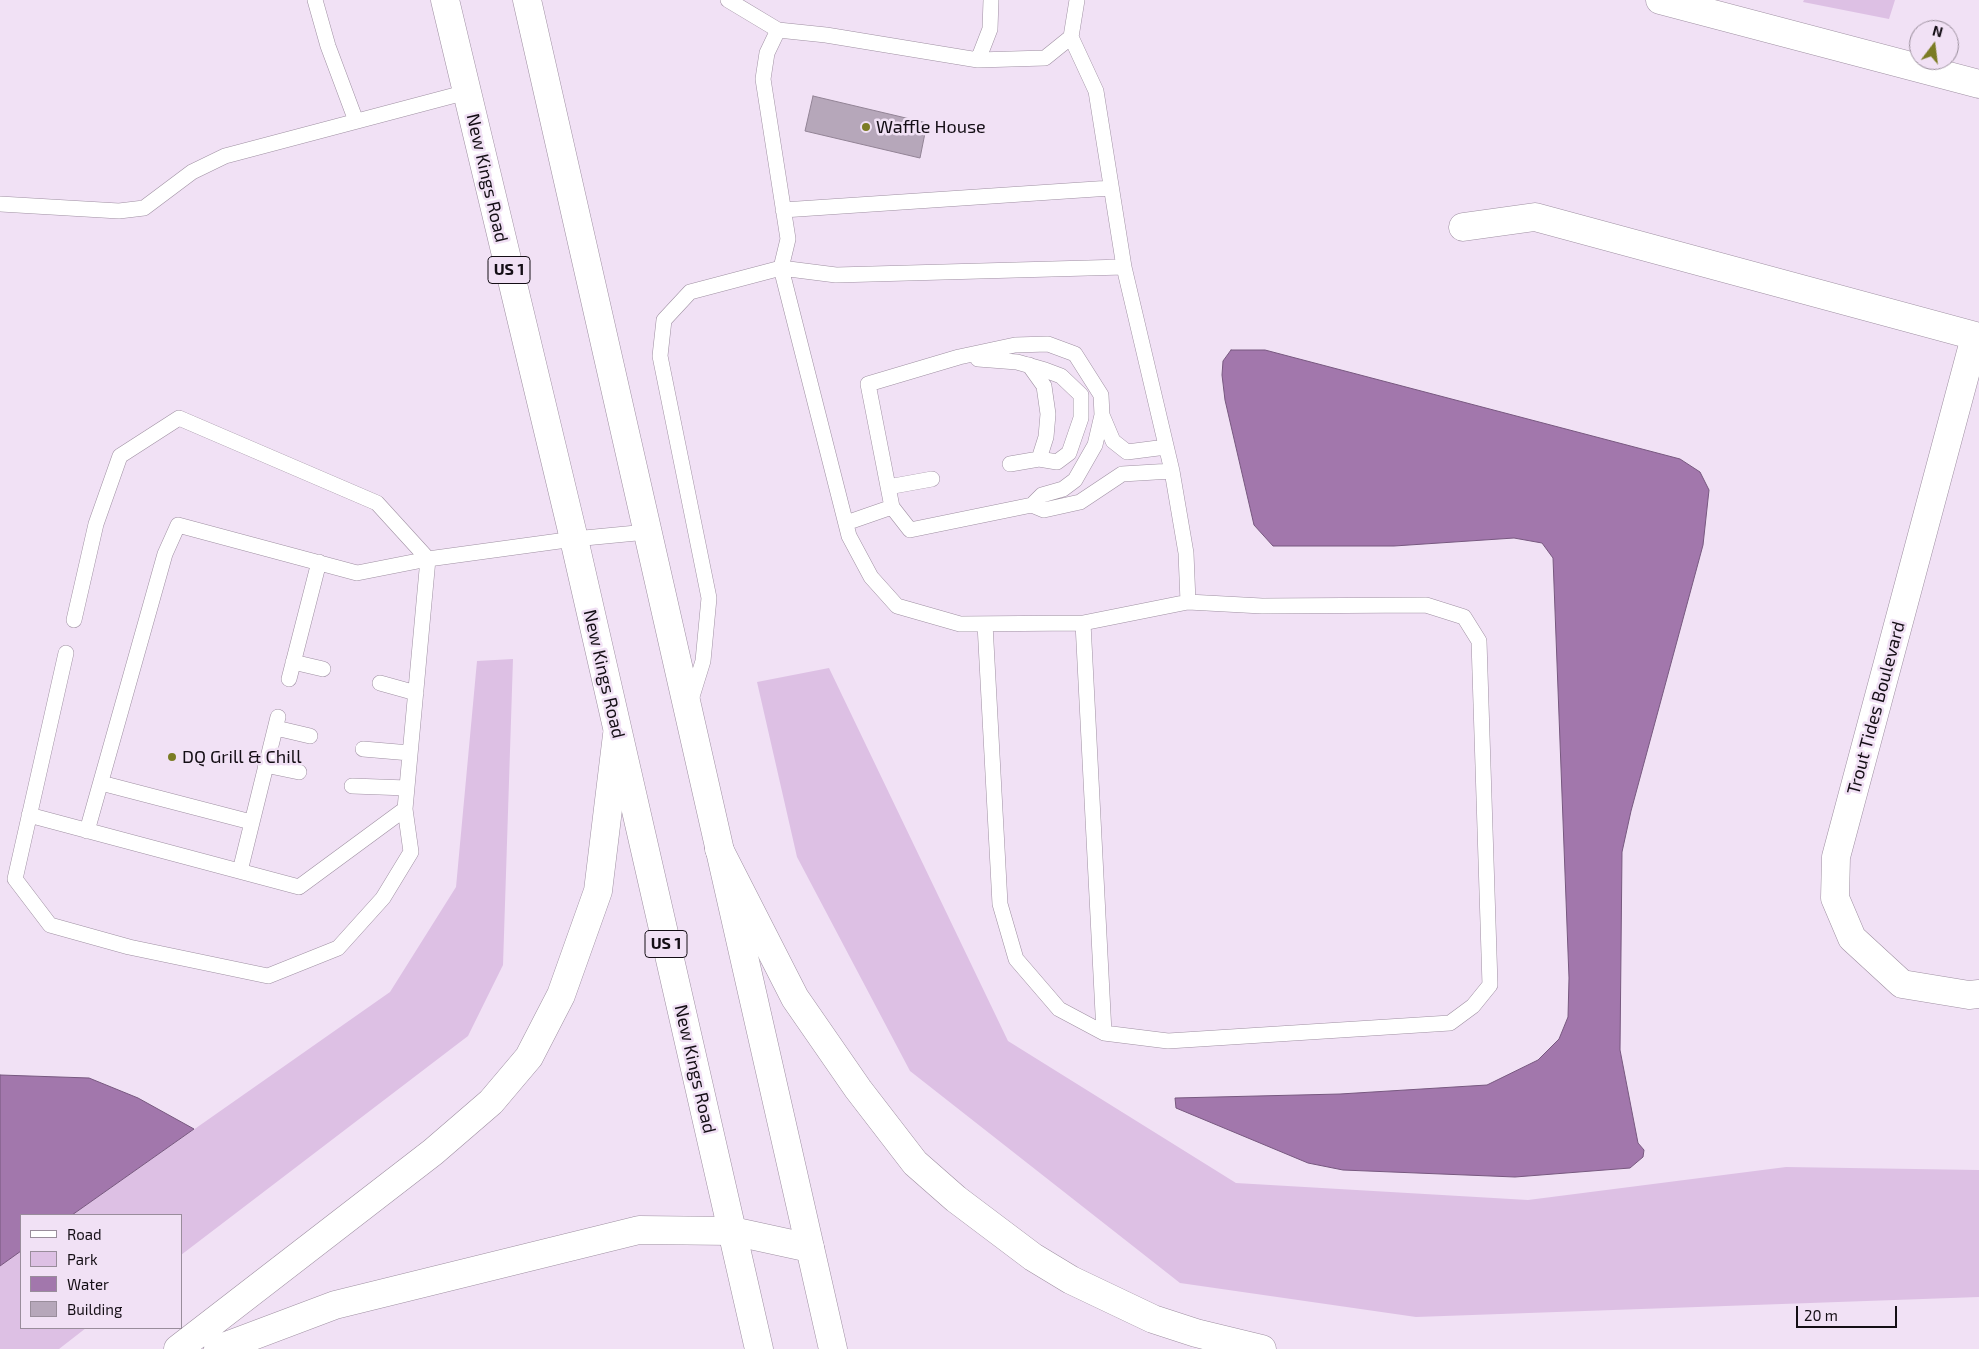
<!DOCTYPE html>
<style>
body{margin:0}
#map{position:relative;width:1979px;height:1349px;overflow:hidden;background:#f1e1f5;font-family:"Exo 2",sans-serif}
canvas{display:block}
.legend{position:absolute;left:20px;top:1214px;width:162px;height:115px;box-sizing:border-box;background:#f1e1f5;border:1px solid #998d9b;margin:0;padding:6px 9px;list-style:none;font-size:15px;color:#140e15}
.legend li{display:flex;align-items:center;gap:10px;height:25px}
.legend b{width:25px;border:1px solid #998d9b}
.north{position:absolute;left:1909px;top:20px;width:50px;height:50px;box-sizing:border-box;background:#f1e1f5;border:1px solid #998d9b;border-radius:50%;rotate:15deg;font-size:14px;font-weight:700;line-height:20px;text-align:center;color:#140e15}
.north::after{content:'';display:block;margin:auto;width:18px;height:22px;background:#7b7c24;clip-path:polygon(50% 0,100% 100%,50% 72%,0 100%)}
.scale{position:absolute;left:1796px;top:1306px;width:101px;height:22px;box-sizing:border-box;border:2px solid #140e15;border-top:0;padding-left:6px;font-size:15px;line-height:18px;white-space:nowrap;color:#140e15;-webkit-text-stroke:4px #f1e1f5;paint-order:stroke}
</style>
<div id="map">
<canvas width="1979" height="1349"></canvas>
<ul class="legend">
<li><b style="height:6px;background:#fff"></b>Road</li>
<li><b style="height:14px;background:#ddc0e4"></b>Park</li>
<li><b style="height:14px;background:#a277ac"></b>Water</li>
<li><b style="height:14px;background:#b6a7ba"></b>Building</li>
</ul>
<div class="north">N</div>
<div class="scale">20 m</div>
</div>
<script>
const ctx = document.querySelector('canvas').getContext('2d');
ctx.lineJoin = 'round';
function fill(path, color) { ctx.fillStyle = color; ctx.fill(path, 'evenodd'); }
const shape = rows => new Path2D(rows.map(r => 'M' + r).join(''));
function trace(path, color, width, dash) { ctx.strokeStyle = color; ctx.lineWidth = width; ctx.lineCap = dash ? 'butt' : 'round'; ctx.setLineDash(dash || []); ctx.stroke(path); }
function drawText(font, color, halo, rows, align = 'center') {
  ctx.font = font + ' "Exo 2",sans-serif'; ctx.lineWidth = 5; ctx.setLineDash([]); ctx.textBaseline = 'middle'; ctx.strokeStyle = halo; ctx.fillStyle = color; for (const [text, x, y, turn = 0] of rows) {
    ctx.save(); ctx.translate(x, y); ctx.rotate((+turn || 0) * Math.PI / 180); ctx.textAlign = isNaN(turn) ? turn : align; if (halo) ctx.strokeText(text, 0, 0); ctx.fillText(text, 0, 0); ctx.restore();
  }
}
fill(shape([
 [1804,0,1895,0,1889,19,1803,2],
 [513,659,503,965,468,1036,181,1255,181,1215,72,1215,390,992,456,887,477,661],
 [829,668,1008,1041,1236,1183,1528,1200,1786,1167,1979,1170,1979,1297,1416,1317,1180,1283,910,1071,797,857,757,682],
 [21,1251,21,1328,86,1328,59,1349,0,1349,0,1266]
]), '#ddc0e4');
const water = shape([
 [1231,350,1265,350,1680,459,1700,472,1709,490,1703,545,1631,811,1622,852,1620,1050,1638,1143,1644,1150,1643,1157,1630,1168,1515,1177,1343,1170,1308,1163,1176,1108,1175,1098,1340,1094,1487,1085,1538,1060,1559,1039,1568,1017,1569,978,1553,558,1542,543,1514,538,1394,546,1273,546,1254,525,1225,400,1222,375,1223,361,1231,350],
 [0,1075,89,1078,138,1098,194,1129,72,1215,21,1215,21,1251,0,1266,0,1075]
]);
fill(water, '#a277ac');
trace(water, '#77587f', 1);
const building = shape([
 [813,96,927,123,920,158,805,131,813,96]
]);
fill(building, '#b6a7ba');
trace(building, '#928395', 1);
const service = shape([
 [315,0,328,46,356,121],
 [728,0,778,30,826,35,978,60,1045,58,1071,37,1077,0],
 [1071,37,1096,91,1124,267,1172,471,1186,553,1188,602,1083,623,960,624,897,606,871,577,849,536,781,268,836,275,1124,267],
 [978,60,990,29,991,0],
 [0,204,119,211,144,208,192,172,225,156,467,92],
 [783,210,1111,188],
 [1048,344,1075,354,1101,395,1102,415,1095,445,1075,480,1063,489,1042,495,1032,505,910,530,892,507,868,384,959,357,1015,345,1048,344],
 [978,359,1017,362,1045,370,1061,376,1081,395,1081,418,1069,453,1057,462,1039,459,1010,464],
 [1029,365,1044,386,1048,414,1046,437,1039,459],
 [1102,415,1113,441,1127,452,1166,447],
 [888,487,932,479],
 [1032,505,1044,510,1080,502,1122,474,1172,471],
 [846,523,892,507],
 [1083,623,1104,1033],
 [985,624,1000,904,1016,959,1059,1009,1104,1033,1168,1041,1450,1023,1473,1006,1490,985,1479,641,1464,617,1426,605,1262,606,1188,602],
 [66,653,15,879,50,925,129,947,268,976,338,948,383,898,411,852,405,809],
 [293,662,323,669],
 [289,679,319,562],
 [380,683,416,693],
 [690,703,703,661,709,598,660,356,664,320,690,292,781,268,788,239,763,79,767,53,778,30],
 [276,728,310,736],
 [363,749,410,753],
 [265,765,299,772],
 [101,783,251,822],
 [352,786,407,788],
 [29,815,299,887,405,809,428,559,377,503,179,418,120,456,96,524,74,620],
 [87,831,165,554,178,525,357,573,428,559,574,539,647,532],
 [240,871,278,717]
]);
const minor = shape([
 [1463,227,1535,217,1979,337],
 [1975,337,1836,857,1835,898,1852,938,1902,984,1969,995,1979,994]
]);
const tertiary = shape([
 [1660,0,1979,84]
]);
const trunk = shape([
 [445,0,574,539,759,1349],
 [527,0,833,1349]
]);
const motorway = shape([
 [719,849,795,998,858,1089,915,1163,956,1199,1033,1257,1071,1280,1153,1319,1196,1333,1262,1349],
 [178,1349,433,1152,491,1102,529,1057,561,995,598,891,617,735],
 [218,1349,335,1305,639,1230,732,1231,810,1248]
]);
trace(service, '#9f90a2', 16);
trace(minor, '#9f90a2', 29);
trace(tertiary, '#9f90a2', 29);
trace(trunk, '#9f90a2', 29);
trace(motorway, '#9f90a2', 29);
trace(service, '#fff', 15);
trace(minor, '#fff', 28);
trace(tertiary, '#fff', 28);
trace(trunk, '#fff', 28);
trace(motorway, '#fff', 28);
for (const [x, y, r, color] of [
 [866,127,5,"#7b7c24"],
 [172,757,5,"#7b7c24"]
]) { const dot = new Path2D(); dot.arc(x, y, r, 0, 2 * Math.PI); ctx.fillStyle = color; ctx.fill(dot); trace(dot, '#f1e1f5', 2); }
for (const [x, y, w] of [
 [509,270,42],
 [666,944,42]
]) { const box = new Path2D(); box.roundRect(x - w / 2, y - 13.5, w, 27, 4); ctx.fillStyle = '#f1e1f5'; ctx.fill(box); trace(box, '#140e15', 1); }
drawText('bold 16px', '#140e15', null, [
 ["US 1",509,270],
 ["US 1",666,944]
]);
drawText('18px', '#140e15', '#f1e1f5', [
 ["Waffle House",876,127],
 ["DQ Grill & Chill",182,757]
], 'left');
drawText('18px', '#140e15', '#f1e1f5', [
 ["New Kings Road",487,178,77],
 ["New Kings Road",604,674,77],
 ["Trout Tides Boulevard",1876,708,-75],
 ["New Kings Road",695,1069,77]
]);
</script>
